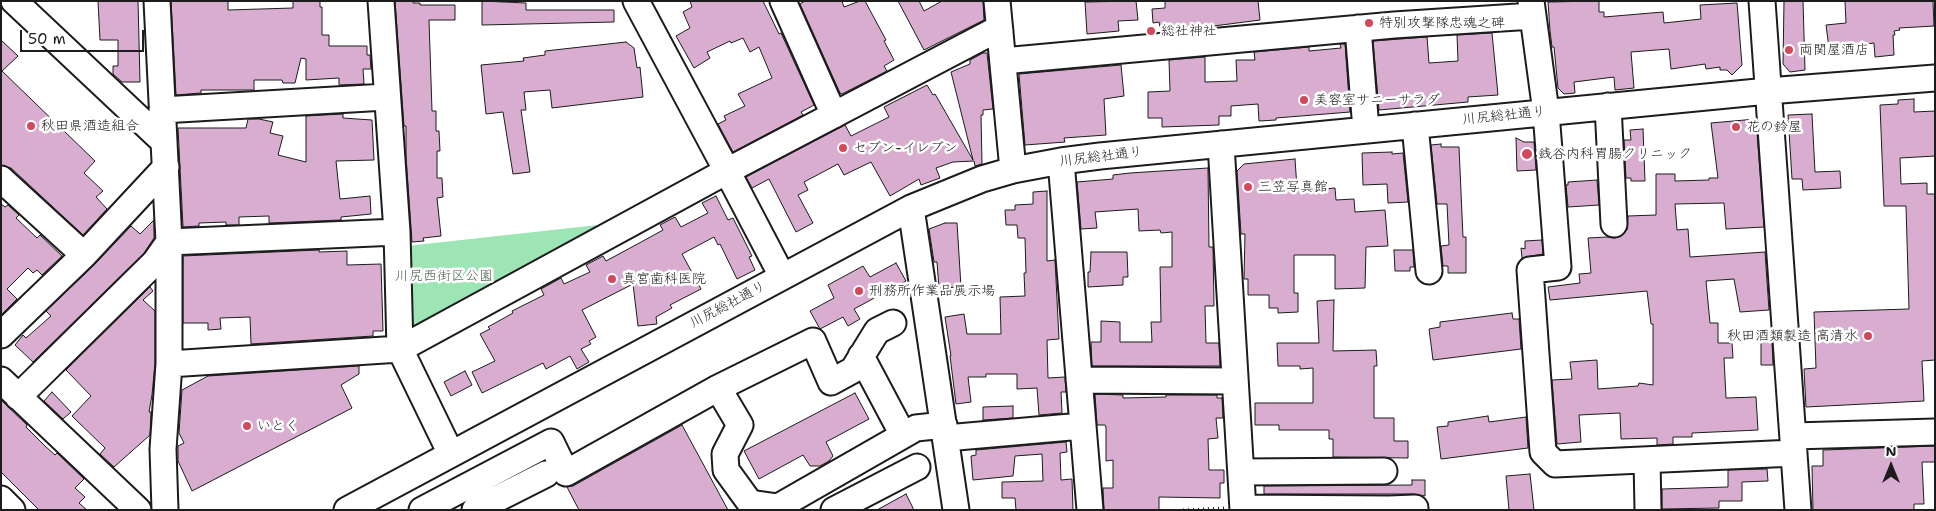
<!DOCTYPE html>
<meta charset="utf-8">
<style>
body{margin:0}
#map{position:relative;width:1936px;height:511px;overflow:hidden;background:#fff;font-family:"Shantell Sans",sans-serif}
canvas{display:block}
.frame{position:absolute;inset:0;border:2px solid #1c1c1c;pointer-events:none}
.north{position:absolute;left:1866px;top:441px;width:50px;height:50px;-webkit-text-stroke:4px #fff;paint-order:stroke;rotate:0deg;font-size:14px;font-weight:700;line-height:20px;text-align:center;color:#1c1c1c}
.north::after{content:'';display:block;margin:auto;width:18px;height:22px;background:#1c1c1c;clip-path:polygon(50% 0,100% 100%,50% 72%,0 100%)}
.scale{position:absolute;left:20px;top:30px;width:124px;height:22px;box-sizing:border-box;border:2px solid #1c1c1c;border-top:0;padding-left:6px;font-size:15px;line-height:18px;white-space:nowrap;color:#1c1c1c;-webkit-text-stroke:4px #fff;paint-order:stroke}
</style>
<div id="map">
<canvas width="1936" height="511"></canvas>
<div class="frame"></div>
<div class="north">N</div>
<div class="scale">50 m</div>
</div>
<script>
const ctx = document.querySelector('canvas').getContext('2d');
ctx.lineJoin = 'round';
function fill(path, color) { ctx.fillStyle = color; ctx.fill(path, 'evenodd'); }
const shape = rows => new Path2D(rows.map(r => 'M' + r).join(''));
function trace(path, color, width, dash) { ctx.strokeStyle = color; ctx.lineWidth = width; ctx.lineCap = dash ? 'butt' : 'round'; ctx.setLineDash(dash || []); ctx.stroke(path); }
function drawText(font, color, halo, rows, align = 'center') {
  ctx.font = font + ' "Shantell Sans","Klee One",sans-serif'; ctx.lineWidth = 5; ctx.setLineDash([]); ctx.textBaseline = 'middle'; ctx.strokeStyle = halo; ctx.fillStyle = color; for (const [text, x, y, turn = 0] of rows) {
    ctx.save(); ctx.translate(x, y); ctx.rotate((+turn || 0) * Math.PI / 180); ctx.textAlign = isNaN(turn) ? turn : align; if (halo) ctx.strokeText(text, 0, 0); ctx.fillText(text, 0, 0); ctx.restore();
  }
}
fill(shape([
 [625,222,409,332,407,246]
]), '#9de5b4');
const building = shape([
 [98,1,138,1,140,82,122,82,113,74,113,66,118,66,118,40,100,40,98,1],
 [171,1,228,1,228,10,293,8,293,1,320,1,320,7,322,7,322,35,329,35,329,46,367,46,367,55,370,55,371,69,363,69,364,84,339,85,339,78,306,80,306,59,301,58,295,83,283,83,282,80,254,80,254,90,201,90,201,93,176,95,171,1],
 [395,1,413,1,413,3,420,3,420,5,455,5,455,20,429,20,432,111,436,111,436,131,439,131,440,151,437,151,437,178,442,178,443,197,437,198,441,236,423,238,424,241,412,242,406,156,406,126,404,126,395,1],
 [482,1,526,3,526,10,614,10,614,22,482,25,482,1],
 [690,1,763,1,779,34,781,33,814,105,801,112,803,115,733,152,718,124,726,120,724,116,745,106,738,94,772,78,759,47,750,52,743,38,731,43,730,41,707,52,710,58,694,68,676,36,690,28,683,12,692,7,690,1],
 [805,1,842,1,844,7,860,1,865,1,886,40,884,41,894,60,884,66,887,71,842,94,840,93,800,4,805,1],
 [898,1,919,1,924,11,942,1,983,1,984,20,924,50,898,1],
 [1136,1,1138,20,1118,21,1119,31,1087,34,1085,2,1136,1],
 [1165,1,1258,1,1260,20,1175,31,1174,25,1160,27,1159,22,1153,23,1152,9,1165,8,1165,1],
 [1599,1,1599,12,1604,12,1604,17,1663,12,1664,23,1701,19,1700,5,1737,3,1742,65,1732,75,1727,70,1720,70,1720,67,1706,69,1705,64,1671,69,1669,49,1631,52,1634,88,1615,90,1614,77,1574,82,1575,93,1564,94,1558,88,1554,47,1552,47,1550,31,1548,2,1599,1],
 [1784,1,1803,1,1805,70,1790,72,1783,64,1784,1],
 [1845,1,1933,1,1934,26,1899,28,1900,30,1894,31,1895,35,1893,35,1894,55,1875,57,1874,43,1829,48,1826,25,1846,23,1845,1],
 [1492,33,1498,95,1468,97,1468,102,1379,110,1373,41,1427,37,1429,63,1458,61,1457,35,1492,33],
 [1,40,18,56,2,71,95,161,84,173,103,191,96,197,107,209,83,235,11,168,1,165,1,40],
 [626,42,634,48,637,68,640,67,643,97,552,108,550,90,524,92,526,110,521,110,530,172,513,174,503,112,486,114,481,65,524,61,523,58,545,55,545,51,626,42],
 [1340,44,1345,44,1350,112,1276,118,1276,120,1259,121,1258,104,1231,106,1231,116,1219,116,1219,125,1162,127,1162,118,1148,118,1148,92,1170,91,1169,60,1205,57,1205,82,1237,81,1236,60,1255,60,1254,52,1309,47,1309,51,1341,48,1340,44],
 [983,53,987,53,993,109,983,110,983,115,981,115,982,164,975,166,974,161,953,162,936,168,940,178,921,185,919,179,890,196,871,162,844,175,838,164,804,182,808,190,798,195,813,223,796,232,769,179,752,188,746,177,845,125,851,136,889,117,884,107,927,85,933,95,935,94,973,160,951,72,970,64,970,60,983,53],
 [1121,65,1124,96,1104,99,1106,135,1064,138,1065,142,1025,145,1019,74,1121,65],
 [1914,99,1914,112,1935,111,1935,156,1900,158,1901,184,1927,183,1927,194,1935,194,1935,360,1922,361,1924,401,1806,407,1804,369,1816,368,1814,312,1909,309,1906,206,1884,206,1880,105,1898,104,1898,100,1914,99],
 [343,114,343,118,372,120,374,160,336,161,340,199,370,196,371,214,341,217,341,220,269,223,269,216,239,217,239,225,226,225,226,222,199,223,199,226,183,227,178,128,246,128,248,119,259,119,273,122,270,133,283,136,278,155,306,162,306,116,343,114],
 [1812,114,1815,172,1840,171,1841,188,1803,190,1802,179,1792,179,1788,115,1812,114],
 [1756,119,1764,227,1726,229,1724,203,1675,204,1677,230,1688,229,1690,257,1765,252,1769,310,1740,312,1734,279,1706,281,1710,323,1718,323,1718,343,1732,343,1733,358,1724,358,1726,398,1756,397,1758,430,1692,433,1692,437,1673,437,1673,444,1657,445,1657,438,1621,439,1620,413,1579,415,1581,442,1557,444,1552,380,1572,379,1570,362,1597,360,1598,389,1638,386,1639,383,1653,385,1653,324,1651,324,1647,291,1550,300,1548,287,1580,283,1579,274,1591,273,1588,238,1607,237,1615,238,1621,236,1627,230,1628,216,1656,215,1656,174,1675,174,1675,181,1709,180,1709,178,1718,178,1711,123,1756,119],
 [1643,129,1645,181,1631,181,1631,178,1626,178,1624,140,1631,140,1630,130,1643,129],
 [1516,138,1524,142,1534,142,1536,170,1517,171,1516,138],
 [1441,144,1441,147,1459,147,1463,237,1466,237,1466,273,1448,273,1448,266,1443,266,1441,246,1449,245,1447,204,1437,204,1431,145,1441,144],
 [1392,152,1392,154,1403,153,1408,202,1388,203,1387,184,1363,185,1362,153,1392,152],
 [1295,159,1297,188,1313,186,1313,190,1335,188,1336,200,1354,199,1355,212,1385,210,1388,246,1366,247,1365,288,1335,289,1335,255,1294,255,1294,293,1298,293,1298,312,1278,313,1278,308,1269,308,1269,295,1248,295,1248,279,1244,279,1245,234,1241,234,1237,171,1244,164,1295,159],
 [1208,168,1209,247,1213,247,1214,306,1205,306,1206,343,1219,343,1220,366,1092,366,1091,342,1101,342,1101,321,1120,322,1120,342,1152,342,1151,322,1161,322,1160,267,1172,267,1172,232,1161,233,1160,230,1139,231,1138,209,1095,212,1097,228,1081,229,1077,182,1113,179,1113,175,1130,173,1208,168],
 [1597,180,1599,205,1568,207,1566,185,1568,185,1568,182,1597,180],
 [1047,191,1047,261,1055,260,1059,339,1047,340,1048,378,1065,377,1066,392,1061,392,1062,413,1039,415,1037,388,1017,389,1017,374,986,374,986,377,968,377,971,402,956,404,950,356,951,356,945,317,964,314,967,334,1001,334,1000,297,1025,296,1024,273,1026,273,1025,238,1018,238,1017,225,1006,225,1005,210,1015,210,1015,205,1033,204,1033,192,1047,191],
 [716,196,728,220,733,218,752,256,749,257,755,270,737,279,720,244,718,245,714,237,682,254,701,289,670,305,672,308,656,317,657,324,638,326,633,284,582,310,596,337,589,341,591,344,581,349,589,362,577,369,570,356,546,369,543,363,482,393,472,372,495,361,480,334,490,329,488,327,513,313,512,311,544,295,541,289,561,278,564,284,590,272,586,265,603,256,606,261,643,241,663,230,660,225,675,217,681,227,708,213,702,203,716,196],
 [1,204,5,207,8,205,19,215,16,218,37,238,40,235,62,256,42,275,37,270,33,273,28,268,7,289,17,299,1,315,1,204],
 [154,220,154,238,144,253,33,362,15,345,23,335,26,338,51,316,46,311,94,265,131,226,140,234,154,220],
 [945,223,957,223,961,287,939,288,937,262,934,262,929,229,945,223],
 [1542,240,1543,254,1522,258,1521,248,1525,249,1525,241,1542,240],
 [319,250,319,252,347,251,347,265,381,264,383,331,373,331,373,336,251,344,250,317,220,318,221,329,208,330,208,323,183,323,183,256,319,250],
 [1394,250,1413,250,1414,267,1410,267,1410,271,1395,271,1394,250],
 [1091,252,1127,252,1128,277,1123,277,1123,285,1088,287,1088,272,1090,272,1091,252],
 [896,263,906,281,854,309,860,319,848,326,843,317,820,329,810,311,834,298,828,285,863,266,870,277,896,263],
 [150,287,153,291,143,300,155,311,155,363,152,395,149,412,151,412,150,435,114,467,100,454,105,448,72,416,91,396,66,370,150,287],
 [1334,300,1333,351,1376,350,1377,366,1374,366,1374,418,1394,418,1394,441,1408,441,1408,458,1333,457,1333,439,1329,439,1329,430,1279,430,1279,425,1255,425,1255,403,1313,403,1313,368,1300,369,1300,366,1278,366,1277,343,1319,343,1317,301,1334,300],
 [1512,313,1513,319,1519,319,1521,349,1433,360,1429,329,1440,327,1440,322,1512,313],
 [1772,340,1773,365,1761,365,1761,341,1772,340],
 [359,366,359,374,341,385,352,408,192,491,178,461,178,446,184,443,179,433,182,390,208,376,359,366],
 [465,371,472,385,451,396,444,382,465,371],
 [52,392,71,412,63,419,44,401,52,392],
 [855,393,869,419,826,442,833,456,829,461,820,466,810,466,803,455,759,479,744,451,855,393],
 [1095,394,1123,395,1123,398,1166,397,1166,395,1217,395,1217,398,1222,398,1223,418,1216,418,1218,438,1208,439,1209,470,1224,470,1224,483,1220,483,1220,498,1159,497,1159,510,1104,510,1103,488,1113,488,1113,460,1106,461,1106,427,1105,425,1097,425,1095,394],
 [1,400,27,425,26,427,45,446,55,455,57,453,84,479,75,488,85,497,79,503,87,510,39,510,1,472,1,400],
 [1013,406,1013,418,983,420,983,407,1013,406],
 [1488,416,1489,422,1526,417,1528,448,1441,459,1437,427,1448,426,1448,422,1488,416],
 [682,425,728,510,579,510,567,487,573,486,682,425],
 [1066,442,1067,452,1060,453,1061,480,1072,479,1073,510,1016,510,1015,498,1002,498,1002,482,1043,481,1042,454,1015,456,1013,476,973,480,971,456,976,455,976,450,1066,442],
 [1935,446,1935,462,1922,462,1924,504,1914,504,1914,510,1813,510,1812,466,1823,466,1823,450,1935,446],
 [1767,469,1768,481,1742,482,1742,501,1719,501,1719,508,1662,509,1662,489,1728,487,1728,470,1767,469],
 [1530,474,1534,510,1509,510,1506,476,1530,474],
 [1412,480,1425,480,1425,496,1414,494,1264,494,1264,486,1412,485,1412,480],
 [906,494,914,510,877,510,906,494]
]);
fill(building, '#d9add0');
trace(building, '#1c1c1c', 1);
const minor = shape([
 [14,1,164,142],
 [157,1,169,242,169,364,163,449,165,510],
 [381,1,397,232,400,349,451,454],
 [636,1,727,171,782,276],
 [783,1,834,115],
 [997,1,1013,170],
 [1531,1,1546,112,1558,267,1530,270,1543,452,1555,464,1794,453],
 [1762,1,1798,510],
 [1358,28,1366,130],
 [1003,61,1394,25,1533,16],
 [1608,106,1614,224],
 [162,110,386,97],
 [1415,125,1429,271],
 [1221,144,1243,510],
 [1061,161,1090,510],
 [1,179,84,255],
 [911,208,956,510],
 [169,242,397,232],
 [893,323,877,331,853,370,831,382,813,341,718,388,740,425,725,454,726,470,750,503,778,507,916,428,944,425],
 [1,335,84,255,166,167],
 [861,356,903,435],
 [169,364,400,349,727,171,990,33,1000,31],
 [1,380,138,510],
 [1079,380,1235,381],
 [18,397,155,262,169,242],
 [1793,436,1935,432],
 [946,438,1082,426],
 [1647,460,1648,510],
 [1241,472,1384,471],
 [1,499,12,510],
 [1243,508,1389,509,1415,508],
 [347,510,911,208,982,179,1013,170,1061,161,1100,156,1768,91,1935,78],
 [422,510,551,442,566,473,718,388],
 [475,510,546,474],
 [834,510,917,467]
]);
trace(minor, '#1c1c1c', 29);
trace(shape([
 [1183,510,1224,508]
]), '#1c1c1c', 3, [1, 4]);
trace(minor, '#fff', 25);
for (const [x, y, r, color] of [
 [1369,23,5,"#d1495b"],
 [1151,31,5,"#d1495b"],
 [1789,50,5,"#d1495b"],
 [1304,100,5,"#d1495b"],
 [31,126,5,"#d1495b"],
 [1736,127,5,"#d1495b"],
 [843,148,5,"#d1495b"],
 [1527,154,6,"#d1495b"],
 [1248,187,5,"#d1495b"],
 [612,279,5,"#d1495b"],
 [859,291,5,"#d1495b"],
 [1868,336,5,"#d1495b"],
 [247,426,5,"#d1495b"]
]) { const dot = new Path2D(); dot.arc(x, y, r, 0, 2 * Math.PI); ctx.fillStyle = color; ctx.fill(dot); trace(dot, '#fff', 2); }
drawText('14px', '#1c1c1c', '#fff', [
 ["特別攻撃隊忠魂之碑",1379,23],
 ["総社神社",1161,31],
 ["両関屋酒店",1799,50],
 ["美容室サニーサラダ",1314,100],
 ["秋田県酒造組合",41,126],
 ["花の鈴屋",1746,127],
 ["セブン-イレブン",853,148],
 ["銭谷内科胃腸クリニック",1538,154],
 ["三笠写真館",1258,187],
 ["真宮歯科医院",622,279],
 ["刑務所作業品展示場",869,291],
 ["秋田酒類製造 高清水",1858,336,"right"],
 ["いとく",257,426]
], 'left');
drawText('14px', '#1c1c1c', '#fff', [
 ["川尻総社通り",1504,116,-6],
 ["川尻総社通り",1101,157,-7],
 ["川尻総社通り",728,305,-28]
]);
drawText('14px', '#496251', '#fff', [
 ["川尻西街区公園",444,276]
]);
</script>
